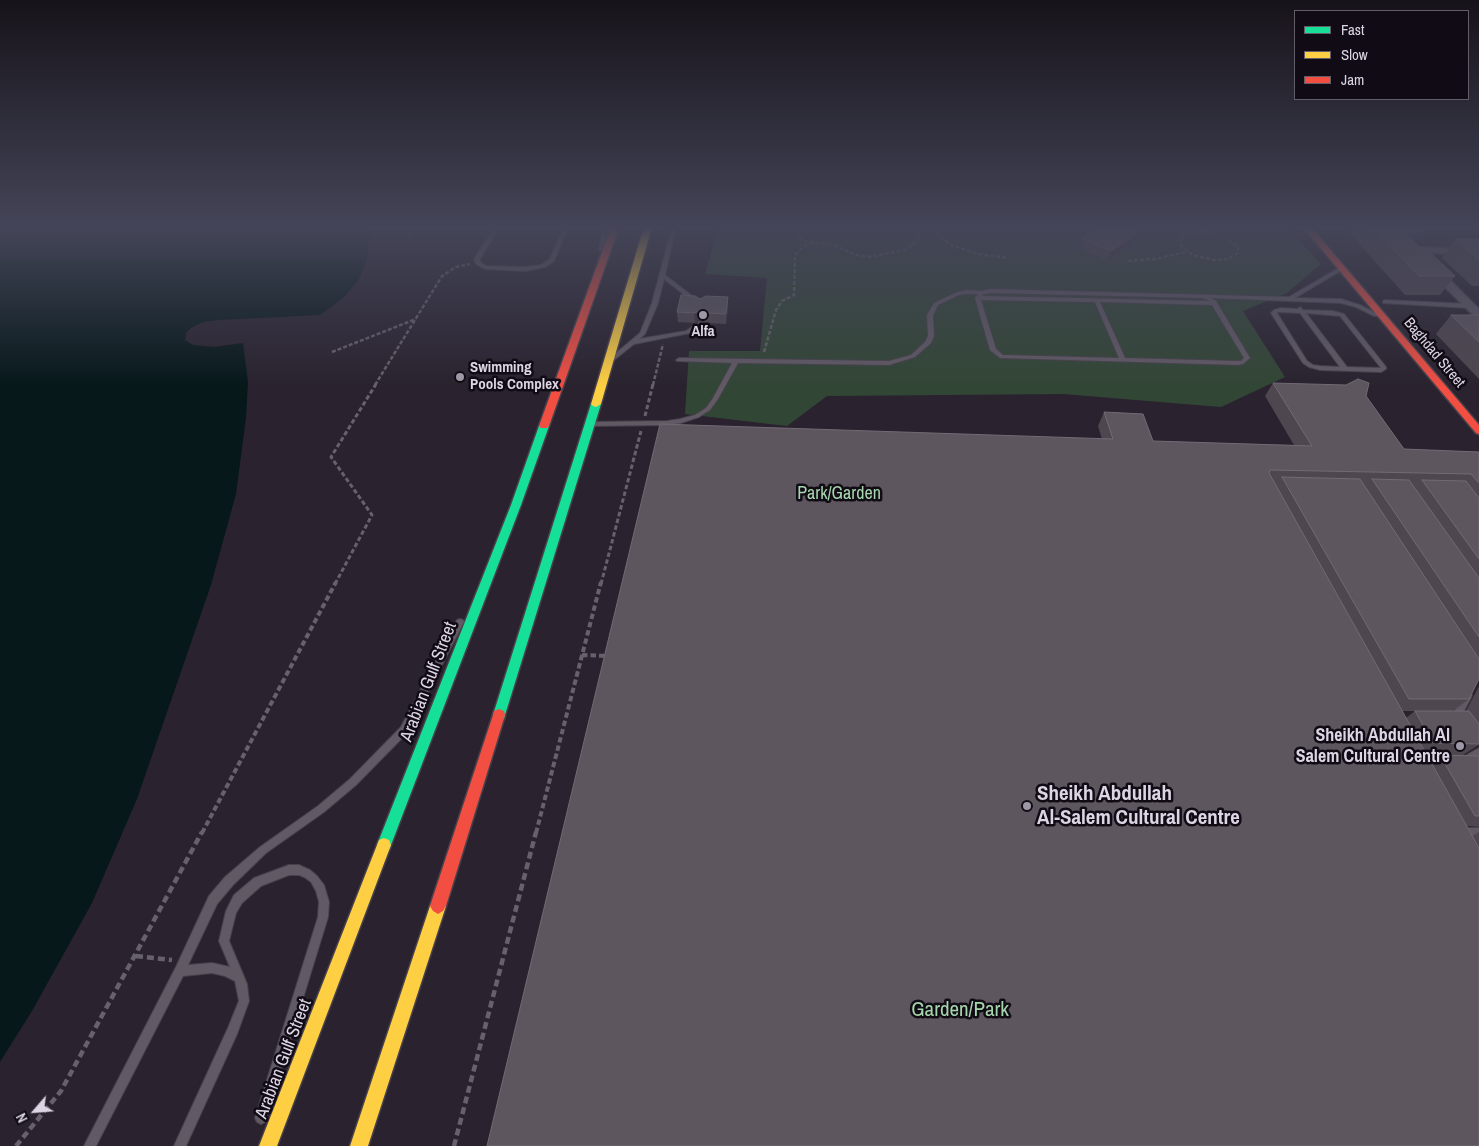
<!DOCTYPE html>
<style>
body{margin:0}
#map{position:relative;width:1479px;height:1146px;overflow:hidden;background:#2a232f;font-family:"Archivo Narrow",sans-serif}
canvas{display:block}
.legend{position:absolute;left:1294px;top:10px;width:175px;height:90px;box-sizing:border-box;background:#100b14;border:1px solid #625c67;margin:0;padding:6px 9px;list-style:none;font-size:15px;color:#ddd5e4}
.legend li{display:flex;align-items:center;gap:10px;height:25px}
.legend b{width:25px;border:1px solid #625c67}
.north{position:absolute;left:10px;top:1086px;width:50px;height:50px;-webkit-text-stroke:4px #100b14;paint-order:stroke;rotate:243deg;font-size:14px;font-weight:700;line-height:20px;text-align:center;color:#ddd5e4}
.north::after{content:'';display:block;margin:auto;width:18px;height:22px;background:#ddd5e4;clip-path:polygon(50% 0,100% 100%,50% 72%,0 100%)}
</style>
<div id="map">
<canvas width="1479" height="1146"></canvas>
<ul class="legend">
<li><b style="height:6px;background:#16e098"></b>Fast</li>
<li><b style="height:6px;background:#ffcf43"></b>Slow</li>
<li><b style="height:6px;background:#f24e42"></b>Jam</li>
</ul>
<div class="north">N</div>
</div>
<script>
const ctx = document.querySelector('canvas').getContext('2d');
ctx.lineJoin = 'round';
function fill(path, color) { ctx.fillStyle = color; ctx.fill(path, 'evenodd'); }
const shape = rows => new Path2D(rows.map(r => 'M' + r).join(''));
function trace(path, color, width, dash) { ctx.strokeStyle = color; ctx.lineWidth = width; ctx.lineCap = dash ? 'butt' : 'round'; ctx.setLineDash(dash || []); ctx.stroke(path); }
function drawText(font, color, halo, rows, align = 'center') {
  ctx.font = font + ' "Archivo Narrow",sans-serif'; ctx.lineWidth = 5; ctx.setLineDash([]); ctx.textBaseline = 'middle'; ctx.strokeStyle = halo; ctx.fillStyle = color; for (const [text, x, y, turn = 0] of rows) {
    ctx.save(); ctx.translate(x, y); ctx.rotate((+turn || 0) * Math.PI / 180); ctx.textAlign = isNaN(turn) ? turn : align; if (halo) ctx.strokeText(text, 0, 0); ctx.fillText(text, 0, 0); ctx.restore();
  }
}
fill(shape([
 [718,227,1287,227,1321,264,1287,293,1243,311,1285,377,1221,407,1063,394,827,396,787,426,685,414,689,351,760,351,767,278,705,274]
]), '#324635');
fill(shape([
 [0,227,370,227,367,260,358,281,344,297,320,315,219,320,203,322,191,328,186,333,185,340,193,345,214,347,243,343,248,382,246,418,236,494,211,585,137,799,92,903,32,1011,0,1062]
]), '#06181a');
const lane = shape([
 [495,227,499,227,480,259,480,262,486,266,526,267,541,265,550,259,564,227,568,227,554,261,545,267,526,271,485,269,476,264,474,259,495,227],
 [603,227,607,227,603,250,601,251,599,250,603,227],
 [672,227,676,227,665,275,700,302,695,303,664,279,658,303,645,334,639,339,686,331,699,322,703,322,704,323,690,333,634,344,614,360,610,360,610,358,640,333,652,303,672,227],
 [1419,227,1423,227,1425,230,1420,233,1396,233,1394,232,1396,231,1419,231,1420,230,1419,227],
 [1342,266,1345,268,1344,269,1295,298,1341,299,1360,305,1378,314,1378,316,1374,316,1356,307,1341,303,1211,298,1216,301,1250,358,1243,364,1238,365,1000,358,990,350,975,298,978,294,966,294,959,295,938,305,933,315,934,336,931,343,915,357,889,365,738,363,718,399,710,410,699,417,681,423,667,425,590,426,587,424,590,422,667,421,680,419,695,415,706,408,713,398,732,363,677,361,676,360,679,358,889,361,911,355,925,342,928,336,927,315,934,303,955,293,966,290,981,291,991,289,1289,297,1342,266],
 [991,293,1203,298,1210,301,982,296,983,294,991,293],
 [981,300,1095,302,1119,358,1003,355,996,349,981,300],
 [1100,302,1212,305,1244,358,1241,361,1238,361,1125,358,1100,302],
 [1385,300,1470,304,1473,306,1470,308,1383,303,1383,301,1385,300],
 [1300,307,1303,310,1333,311,1344,314,1386,367,1386,369,1381,372,1320,370,1309,367,1303,363,1271,313,1274,310,1281,308,1298,309,1300,307],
 [1278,312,1300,313,1340,367,1320,366,1313,365,1307,361,1277,313,1278,312],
 [1306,313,1340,316,1381,368,1347,367,1306,313],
 [460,619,463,620,464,622,407,733,356,785,324,812,266,853,233,885,217,904,188,965,212,963,230,967,219,941,226,911,234,895,254,878,289,865,299,865,310,870,317,876,324,885,329,902,328,917,265,1122,261,1124,257,1122,255,1118,318,917,319,902,316,891,311,882,304,877,299,875,289,875,261,886,242,903,236,913,229,941,247,984,249,1001,237,1034,186,1146,174,1146,228,1028,239,1001,235,981,225,976,212,973,183,976,96,1146,84,1146,176,967,209,896,225,877,260,847,318,806,350,779,401,727,457,620,460,619],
 [1468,691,1471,692,1472,695,1471,698,1459,720,1456,721,1453,720,1452,717,1453,714,1465,692,1468,691],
 [1479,748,1479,757,1466,764,1463,763,1462,760,1463,757,1479,748],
 [1461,828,1479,828,1479,838,1461,838,1458,836,1456,833,1458,830,1461,828]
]);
const street = shape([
 [1414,247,1479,249,1479,255,1410,252,1409,250,1414,247],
 [1435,268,1439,269,1479,309,1479,318,1475,317,1431,273,1430,271,1435,268]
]);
const fast = shape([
 [596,401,601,404,505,715,504,719,499,721,494,719,493,715,591,404,596,401],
 [544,423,549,426,521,505,391,845,389,850,384,852,379,850,377,845,511,505,539,426,544,423]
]);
const slow = shape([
 [644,227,652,227,601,404,596,407,593,406,591,404,644,227],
 [384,838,389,840,391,845,277,1146,259,1146,377,845,379,840,384,838],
 [438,898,443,901,446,906,368,1146,350,1146,430,906,433,901,438,898]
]);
const jam = shape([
 [611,227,619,227,549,426,547,428,541,428,539,426,611,227],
 [1303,227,1311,227,1479,425,1479,434,1476,433,1303,227],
 [499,709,504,711,505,715,446,906,443,911,438,914,433,911,430,906,493,715,494,711,499,709]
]);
trace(lane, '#47414b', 2);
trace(street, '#47414b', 3);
trace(fast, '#47414b', 3);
trace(slow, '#47414b', 3);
trace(jam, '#47414b', 3);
trace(shape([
 [793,227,800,238,807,242,834,245,856,255,869,257,905,250,917,241,922,227],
 [934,227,941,238,953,246,979,254,1008,258],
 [1170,227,1184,234],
 [1200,231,1220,235,1231,241,1238,247,1238,253,1227,259,1214,260,1193,255,1180,245,1181,236,1200,231],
 [408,235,415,227],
 [1128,261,1154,259,1187,252],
 [332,352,416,319],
 [764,352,776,310,782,301,794,295,795,255,804,246,812,243],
 [375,385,442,276,456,267,470,264],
 [653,385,663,344]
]), '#66616b', 2.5, [4, 2]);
trace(shape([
 [645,416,653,384],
 [335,584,372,515,331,457,376,384],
 [601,584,641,431]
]), '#66616b', 3, [4.5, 2.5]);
trace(shape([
 [582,655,609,656],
 [202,833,336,582],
 [536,833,601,582]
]), '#66616b', 4, [5.5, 3]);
trace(shape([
 [136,956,172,960],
 [16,1146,61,1091,202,832],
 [454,1146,536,832]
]), '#66616b', 4.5, [7, 4]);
fill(lane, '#615a65');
fill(street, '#615a65');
fill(fast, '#16e098');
fill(slow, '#ffcf43');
fill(jam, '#f24e42');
fill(shape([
 [1344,227,1400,227,1422,250,1455,276,1440,295,1405,295],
 [1139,232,1135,242,1107,260,1079,248,1082,239],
 [1456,239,1479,239,1479,286,1472,286,1442,258],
 [728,297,728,307,726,324,706,323,703,320,695,323,678,322,677,312,700,299],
 [1451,315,1479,315,1479,379,1436,334],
 [1273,383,1366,396,1404,449,1479,452,1479,679,1469,699,1453,711,1466,711,1479,686,1479,745,1463,755,1479,756,1479,827,1467,826,1472,836,1479,832,1479,1146,1102,439,1098,426,1104,412,1153,441,1294,445,1265,396],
 [1402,711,1415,711,1406,718],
 [1426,754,1440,755,1431,762]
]), '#4f474f');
fill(shape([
 [1139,232,1135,242,1107,260,1111,251],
 [728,297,728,307,726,324,726,314],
 [703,310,703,320,695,323,694,313],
 [1479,744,1479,745,1463,755]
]), '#3a323c');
const building = shape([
 [1100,227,1126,227,1139,232,1111,251,1082,239,1100,227],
 [1372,227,1400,227,1422,250,1427,250,1455,276,1419,276,1372,227],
 [1456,239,1479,239,1479,260,1456,239],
 [681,295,695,296,700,299,706,296,728,297,726,314,705,313,703,310,694,313,677,312,681,295],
 [1451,315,1479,315,1479,342,1451,315],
 [1358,379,1369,383,1366,396,1404,449,1479,452,1479,483,1471,474,1270,470,1269,473,1479,848,1479,1146,487,1146,660,424,1113,439,1104,412,1143,414,1153,441,1312,446,1273,383,1346,385,1358,379],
 [1282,477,1360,479,1479,659,1479,679,1469,699,1409,699,1282,477],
 [1372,479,1409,480,1479,578,1479,637,1372,479],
 [1422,480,1466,481,1479,498,1479,559,1422,480],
 [1415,711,1469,711,1479,724,1479,744,1433,743,1415,711],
 [1440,755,1479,756,1479,816,1475,816,1440,755]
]);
fill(building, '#5e565f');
trace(building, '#726a74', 1);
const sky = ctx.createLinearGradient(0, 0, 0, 387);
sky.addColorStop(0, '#17131a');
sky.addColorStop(0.59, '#444558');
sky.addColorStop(1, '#44455800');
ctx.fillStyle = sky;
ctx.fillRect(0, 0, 1479, 387);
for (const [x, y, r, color] of [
 [703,315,5,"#9e97a5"],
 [460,377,5,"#9e97a5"],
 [1460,746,5,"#9e97a5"],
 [1027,806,5,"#9e97a5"]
]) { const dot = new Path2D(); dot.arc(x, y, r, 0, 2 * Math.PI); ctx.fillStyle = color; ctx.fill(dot); trace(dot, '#100b14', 2); }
drawText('bold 15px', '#ddd5e4', '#100b14', [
 ["Alfa",703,332],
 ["Swimming",470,368,"left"],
 ["Pools Complex",470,385,"left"]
]);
drawText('15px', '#ddd5e4', '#100b14', [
 ["Baghdad Street",1434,353,50]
]);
drawText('18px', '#a6d7ac', '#100b14', [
 ["Park/Garden",839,494]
]);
drawText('18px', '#ddd5e4', '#100b14', [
 ["Arabian Gulf Street",429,682,-69],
 ["Arabian Gulf Street",284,1059,-69]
]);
drawText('bold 18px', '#ddd5e4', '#100b14', [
 ["Sheikh Abdullah Al",1450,736],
 ["Salem Cultural Centre",1450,757]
], 'right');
drawText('bold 21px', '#ddd5e4', '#100b14', [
 ["Sheikh Abdullah",1037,794],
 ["Al-Salem Cultural Centre",1037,818]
], 'left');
drawText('21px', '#a6d7ac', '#100b14', [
 ["Garden/Park",960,1010]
]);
</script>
